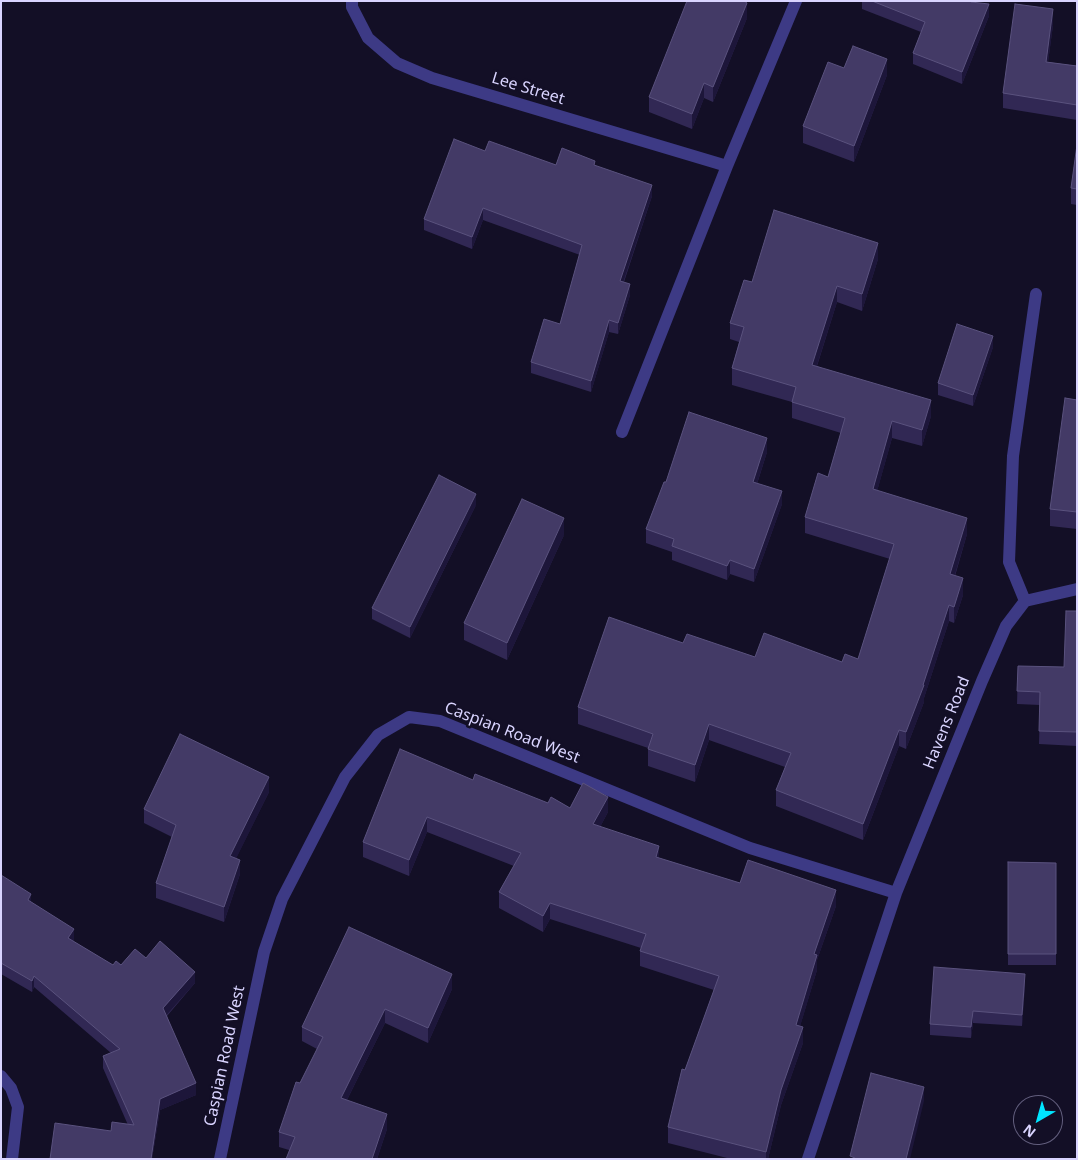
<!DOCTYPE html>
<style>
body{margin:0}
#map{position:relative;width:1078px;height:1160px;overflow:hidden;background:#130f26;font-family:"Noto Sans",sans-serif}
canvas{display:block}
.frame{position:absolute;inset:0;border:2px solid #d9d4ff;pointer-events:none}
.north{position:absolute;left:1013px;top:1095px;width:50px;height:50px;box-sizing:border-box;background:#130f26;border:1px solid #625e7d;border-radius:50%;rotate:218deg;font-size:14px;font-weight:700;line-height:20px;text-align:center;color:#d9d4ff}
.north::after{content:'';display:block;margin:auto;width:18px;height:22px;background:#00e5ff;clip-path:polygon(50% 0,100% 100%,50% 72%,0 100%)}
</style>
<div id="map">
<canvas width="1078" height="1160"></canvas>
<div class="frame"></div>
<div class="north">N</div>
</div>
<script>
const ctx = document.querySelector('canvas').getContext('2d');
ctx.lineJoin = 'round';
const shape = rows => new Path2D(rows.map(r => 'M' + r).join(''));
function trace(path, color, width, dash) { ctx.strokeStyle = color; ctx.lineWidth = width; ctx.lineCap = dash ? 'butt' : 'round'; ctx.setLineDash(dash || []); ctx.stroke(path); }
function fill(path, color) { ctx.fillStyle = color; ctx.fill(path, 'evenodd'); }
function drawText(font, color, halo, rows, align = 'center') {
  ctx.font = font + ' "Noto Sans",sans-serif'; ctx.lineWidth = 5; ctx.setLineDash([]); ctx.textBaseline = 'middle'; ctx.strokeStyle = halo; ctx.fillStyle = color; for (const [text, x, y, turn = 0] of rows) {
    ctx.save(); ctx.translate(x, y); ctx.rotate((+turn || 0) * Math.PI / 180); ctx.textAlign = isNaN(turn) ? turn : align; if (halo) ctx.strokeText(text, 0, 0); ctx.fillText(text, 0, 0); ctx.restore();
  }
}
trace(shape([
 [352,1,352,7,368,38,397,63,432,78,727,166],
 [622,432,727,166,796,1],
 [1025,601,1009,562,1013,456,1036,294],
 [1025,601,1077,589],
 [1,1076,11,1088,18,1107,12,1159],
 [220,1159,264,952,282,899,345,777,378,735,409,717,440,721,750,848,896,893],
 [808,1159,896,893,982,681,1006,626,1025,601]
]), '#3d3a85', 12);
fill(shape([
 [862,1,976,1,975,3,989,16,962,84,913,64,913,53,921,32,862,9],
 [747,18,713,102,704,98,692,129,649,112,649,97],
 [1053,25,1048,62,1077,66,1077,120,1003,108,1003,93],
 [844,68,887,75,854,162,803,143,803,126],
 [1077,145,1077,205,1071,204,1071,188],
 [485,151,556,165,595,166,652,196,624,282,630,295,618,334,609,332,591,392,531,373,531,362,560,324,580,255,483,220,472,249,424,230,424,219],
 [878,259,862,311,837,302,817,366,931,416,922,446,892,438,877,491,967,534,955,576,963,595,954,623,949,621,924,698,924,702,906,749,899,746,863,840,776,806,776,790,785,767,709,740,695,782,648,766,648,748,578,724,578,707,683,643,755,657,842,662,858,659,890,559,805,533,805,517,828,477,841,433,792,418,792,402,732,385,732,368,739,342,730,339,730,323,752,282],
 [993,347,973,406,938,395,938,383],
 [1077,400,1077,529,1050,526,1050,509],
 [767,452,757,484,782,504,754,582,730,574,727,580,672,560,672,552,646,543,646,529,666,482],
 [476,505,410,638,372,619,372,608],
 [564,535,507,660,464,640,464,623],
 [1077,611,1077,746,1039,744,1040,705,1017,704,1018,666,1064,667],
 [473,780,548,803,570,808,608,812,600,827,659,858,740,883,836,906,817,960,817,970,800,1026,803,1043,781,1105,768,1159,731,1159,668,1143,668,1127,685,1070,714,990,640,966,640,951,641,948,550,919,543,932,499,908,499,892,514,866,427,832,409,876,363,857,363,842],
 [269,792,236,858,240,874,224,922,156,898,156,883,172,837,144,823,144,809],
 [1008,862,1056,863,1056,965,1008,965],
 [1,875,74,940,73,941,113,965,121,965,146,958,195,983,167,1016,196,1095,160,1110,152,1159,50,1159,111,1131,128,1125,103,1068,103,1056,111,1053,34,987,32,992,1,974],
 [1025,985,1022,1026,973,1023,971,1038,930,1035,930,1024],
 [452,989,428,1043,385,1023,347,1100,387,1129,377,1159,286,1159,289,1150,279,1147,279,1132,300,1083,317,1049,302,1041,302,1027]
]), '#312854');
fill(shape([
 [747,3,747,18,713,102,713,87],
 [989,4,989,16,962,84,962,72],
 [1053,9,1053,25,1046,77,1046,62],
 [887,59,887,75,854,162,854,146],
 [704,83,704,98,692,129,692,114],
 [652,185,652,196,620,292,620,281],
 [483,208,483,220,472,249,472,237],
 [878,243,878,259,862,311,862,294],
 [630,284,630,295,618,334,618,323],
 [837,286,837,302,812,381,812,365],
 [609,320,609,332,591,392,591,381],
 [993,336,993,347,973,406,973,395],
 [931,400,931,416,922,446,922,430],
 [892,421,892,438,873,506,873,489],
 [767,438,767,452,753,496,753,482],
 [782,491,782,504,754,582,754,569],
 [476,494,476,505,410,638,410,627],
 [564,518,564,535,507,660,507,643],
 [967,518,967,534,950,591,950,574],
 [730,560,730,574,727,580,727,566],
 [963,578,963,595,954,623,954,607],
 [949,605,949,621,924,698,924,702,906,749,906,732,923,685],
 [709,724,709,740,695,782,695,765],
 [899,730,899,746,863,840,863,824],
 [269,777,269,792,230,871,230,856],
 [608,797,608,812,593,840,593,824],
 [427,817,427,832,409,876,409,860],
 [659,846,659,861,656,857],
 [240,860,240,874,224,922,224,907],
 [836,890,836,906,817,960,817,970,796,1040,796,1025,814,954],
 [31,894,31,905,28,900],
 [550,903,550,919,543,932,543,916],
 [74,929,74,940,68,950,68,938],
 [195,972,195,983,163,1019,163,1008],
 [452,974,452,989,428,1043,428,1028],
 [1025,974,1025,985,1022,1026,1022,1015],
 [34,976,34,987,32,992,32,981],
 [385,1009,385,1023,341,1112,341,1098],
 [973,1011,973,1023,971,1038,971,1027],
 [803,1027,803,1043,781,1105,768,1159,766,1159,766,1152,781,1090],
 [196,1083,196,1095,160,1110,152,1159,151,1159,160,1099],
 [924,1087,924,1101,910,1159,906,1159],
 [387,1114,387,1129,377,1159,372,1159]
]), '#1d163a');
const building = shape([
 [687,1,744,1,747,3,713,87,704,83,692,114,649,97,687,1],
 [872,1,972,1,971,2,989,4,962,72,913,53,925,22,872,1],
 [1015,4,1053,9,1046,62,1077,66,1077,105,1003,93,1015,4],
 [853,46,887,59,854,146,803,126,828,62,844,68,853,46],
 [454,139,485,151,489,141,556,165,562,148,595,161,594,165,652,185,620,281,630,284,618,323,609,320,591,381,531,362,544,319,560,324,582,245,483,208,472,237,424,219,454,139],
 [1077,145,1077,189,1071,188,1077,145],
 [774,210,878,243,862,294,837,286,812,365,931,400,922,430,892,421,873,489,967,518,950,574,963,578,954,607,949,605,923,685,924,685,906,732,899,730,863,824,776,790,791,753,709,724,695,765,648,749,653,734,578,707,609,617,683,643,687,634,755,657,764,633,842,662,845,654,858,659,894,544,805,517,818,473,828,477,845,418,792,402,796,387,732,368,744,327,730,323,744,280,752,282,774,210],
 [957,324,993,336,973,395,938,383,957,324],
 [1065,398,1077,400,1077,512,1050,509,1065,398],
 [689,412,767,438,753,482,782,491,754,569,730,560,727,566,672,546,674,539,646,529,664,482,666,482,689,412],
 [439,475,476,494,410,627,372,608,439,475],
 [522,499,564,518,507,643,464,623,522,499],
 [1066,611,1077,611,1077,732,1039,731,1040,692,1017,691,1018,666,1064,667,1066,611],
 [180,734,269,777,230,856,240,860,224,907,156,883,176,825,144,809,180,734],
 [400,749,473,780,475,774,548,803,551,797,570,808,583,783,608,797,593,824,659,846,656,857,740,883,748,860,836,890,814,954,817,955,796,1025,803,1027,781,1090,766,1152,668,1127,682,1069,685,1070,719,976,640,951,646,934,550,903,543,916,499,892,521,853,427,817,409,860,363,842,400,749],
 [1008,862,1056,863,1056,954,1008,954,1008,862],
 [1,875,31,894,28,900,74,929,68,938,113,965,116,961,121,965,135,949,146,958,160,941,195,972,163,1008,196,1083,160,1099,151,1159,50,1159,55,1123,111,1131,112,1122,134,1125,103,1056,120,1049,34,976,32,981,1,963,1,875],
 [349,927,452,974,428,1028,385,1009,341,1098,387,1114,372,1159,286,1159,295,1137,279,1132,296,1082,300,1083,323,1037,302,1027,349,927],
 [934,967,1025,974,1022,1015,973,1011,971,1027,930,1024,934,967],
 [871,1073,924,1087,906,1159,855,1159,855,1158,850,1156,871,1073]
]);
fill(building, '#433a66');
trace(building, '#5a527e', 1);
drawText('16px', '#d9d4ff', '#130f26', [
 ["Lee Street",528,89,17],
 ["Havens Road",947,723,-68],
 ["Caspian Road West",512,733,21],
 ["Caspian Road West",225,1056,-78]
]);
</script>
